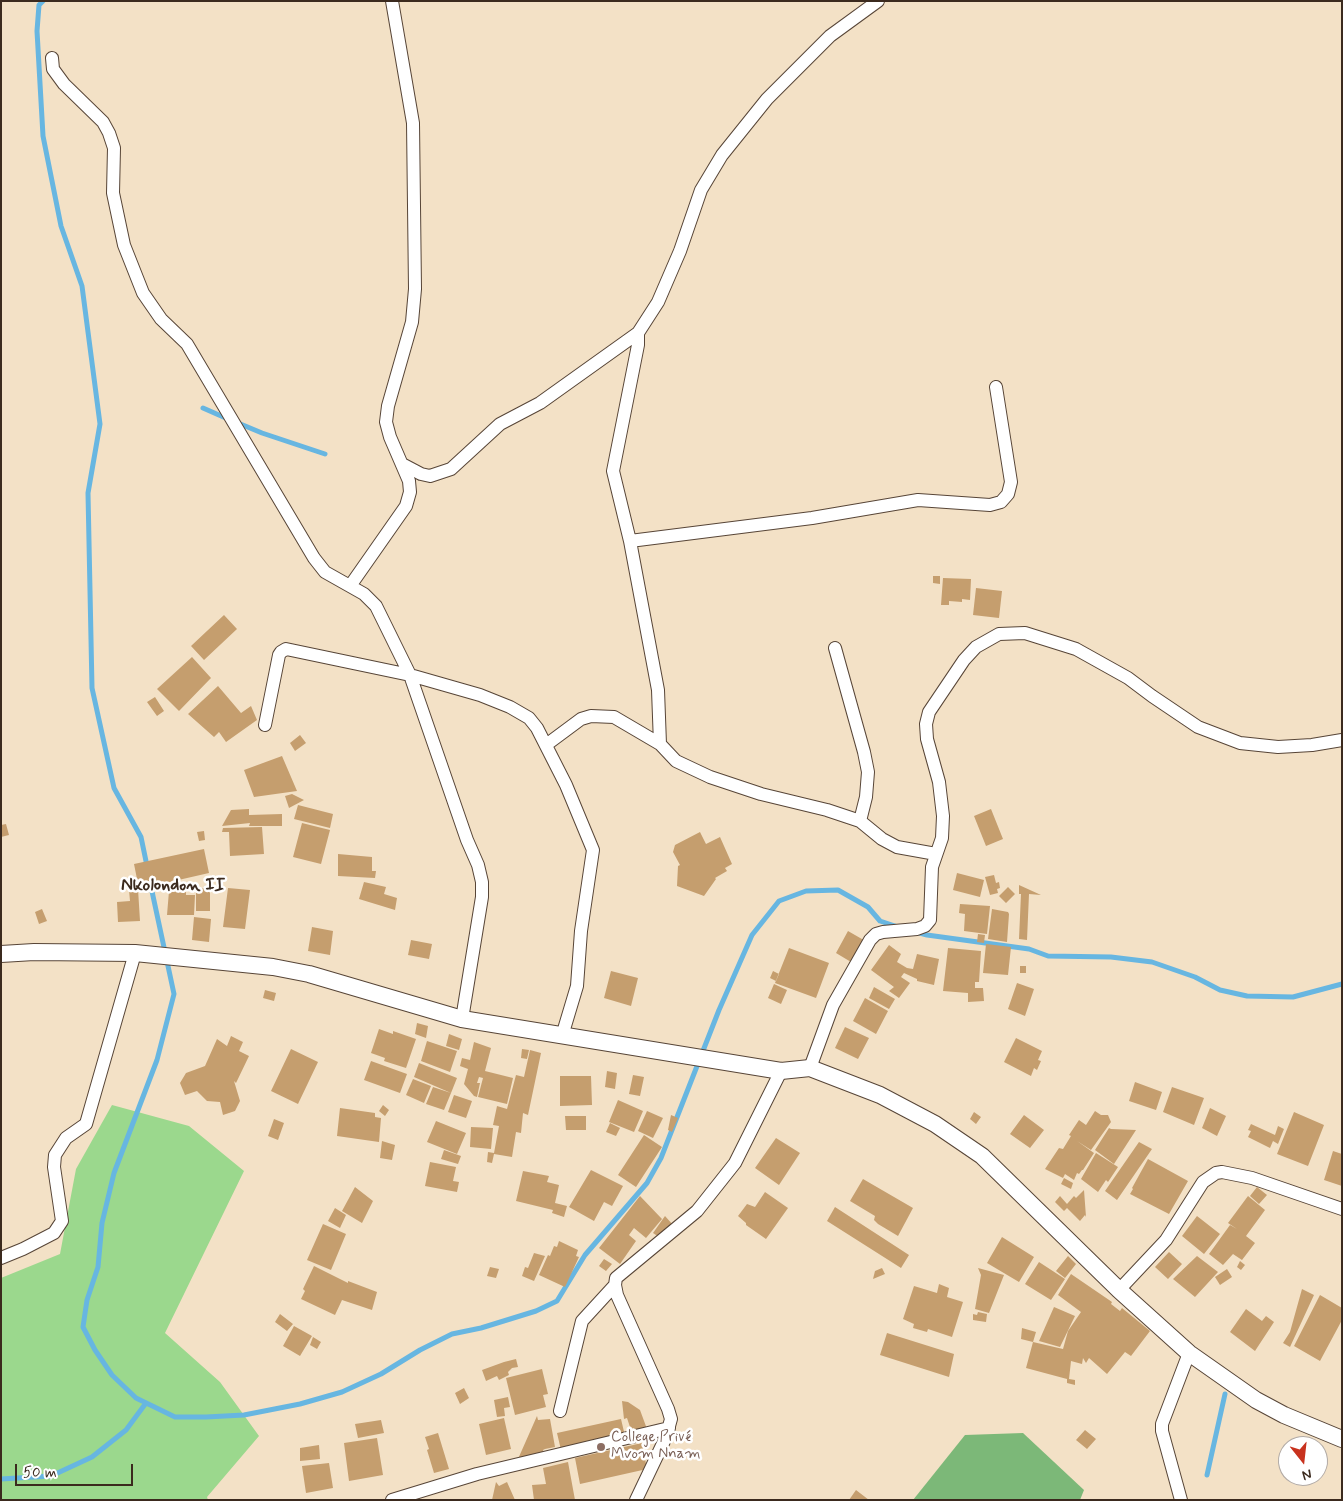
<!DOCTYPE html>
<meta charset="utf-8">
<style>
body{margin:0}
#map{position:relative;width:1343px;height:1501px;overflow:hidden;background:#f3e1c6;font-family:Mynerve,sans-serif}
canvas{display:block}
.frame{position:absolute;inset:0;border:2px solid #3b2a1e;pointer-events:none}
.north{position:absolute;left:1278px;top:1436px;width:50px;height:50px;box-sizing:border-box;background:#fff;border:1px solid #b1aaa5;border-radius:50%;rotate:164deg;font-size:14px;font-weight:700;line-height:20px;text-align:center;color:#3b2a1e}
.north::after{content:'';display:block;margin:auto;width:18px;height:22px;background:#c8321e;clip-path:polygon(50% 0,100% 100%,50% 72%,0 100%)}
.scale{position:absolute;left:15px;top:1464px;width:118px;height:22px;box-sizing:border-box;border:2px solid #3b2a1e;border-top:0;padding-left:6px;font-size:15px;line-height:18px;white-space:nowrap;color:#3b2a1e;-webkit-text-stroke:4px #fff;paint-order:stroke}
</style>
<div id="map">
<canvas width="1343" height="1501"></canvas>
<div class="frame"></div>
<div class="north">N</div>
<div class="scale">50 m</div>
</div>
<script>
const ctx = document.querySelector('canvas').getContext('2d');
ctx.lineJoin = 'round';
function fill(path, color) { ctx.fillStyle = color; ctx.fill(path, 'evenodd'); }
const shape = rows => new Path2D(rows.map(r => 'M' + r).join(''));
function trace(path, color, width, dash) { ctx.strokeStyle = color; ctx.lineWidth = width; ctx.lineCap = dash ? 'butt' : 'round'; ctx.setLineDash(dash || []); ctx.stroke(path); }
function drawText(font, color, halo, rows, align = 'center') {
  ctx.font = font + ' Mynerve,sans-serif'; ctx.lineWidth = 5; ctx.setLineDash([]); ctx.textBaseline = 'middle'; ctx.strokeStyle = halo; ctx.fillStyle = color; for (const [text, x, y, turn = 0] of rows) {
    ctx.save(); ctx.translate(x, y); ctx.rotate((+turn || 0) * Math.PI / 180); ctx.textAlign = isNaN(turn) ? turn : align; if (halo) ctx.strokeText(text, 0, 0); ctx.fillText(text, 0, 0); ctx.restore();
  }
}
fill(shape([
 [112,1105,189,1126,244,1171,165,1333,220,1382,259,1436,207,1497,208,1500,1,1500,1,1278,60,1254,76,1169]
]), '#9bd88d');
fill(shape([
 [1023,1433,1084,1490,1080,1500,913,1500,965,1435]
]), '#7cb878');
trace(shape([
 [43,1,39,5,37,31,43,136,61,226,82,286,100,424,88,493,92,688,114,788,141,837,147,866],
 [203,408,228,419],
 [238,423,262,433,325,454],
 [150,882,174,994,157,1060,114,1173,102,1223,98,1267,87,1300,83,1327,95,1350,112,1375,136,1398,175,1417,206,1417,244,1415,300,1404,342,1392,381,1374,420,1350,452,1334,481,1328,536,1311,557,1301,585,1255,647,1183,661,1158,719,1010,752,935,779,901,806,891,838,890,868,907,880,921,898,927],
 [916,932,927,935,1029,949,1048,956,1111,957,1152,962,1195,977,1220,990,1247,996,1293,997,1342,984],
 [1207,1475,1225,1394],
 [1,1479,51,1476,92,1457,126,1430,146,1403]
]), '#67b6e1', 5);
fill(shape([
 [933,576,940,576,940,584,933,583],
 [943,578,971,579,970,600,962,599,962,602,949,601,949,605,941,605],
 [976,588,1002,591,999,618,973,615],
 [224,615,237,629,204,660,191,646],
 [192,657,211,678,179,711,157,689],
 [218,686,241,713,251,706,257,720,226,742,219,732,214,737,188,714],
 [155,697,164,711,157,716,147,702],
 [300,735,306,743,295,751,290,743],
 [282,756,297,791,254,797,244,770],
 [292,794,304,800,289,808,285,796],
 [298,805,333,814,330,828,294,819],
 [249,809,249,815,282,814,282,826,249,826,250,823,222,826,231,810],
 [991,809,1003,839,986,846,974,816],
 [302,823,330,830,321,864,293,857],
 [6,824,9,835,1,837,1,825],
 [262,827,264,854,230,856,229,832,222,832,223,828],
 [204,831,205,840,199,841,197,832],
 [700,832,706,844,720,837,732,864,725,868,727,871,715,878,716,879,704,896,677,886,678,866,680,865,673,852,675,845],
 [204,849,209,873,139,889,134,864],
 [338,854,372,857,372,871,376,871,375,878,338,876],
 [957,873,984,880,980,897,953,890],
 [994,875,996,883,999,882,1000,888,997,889,998,893,990,895,985,877],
 [364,882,386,887,384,894,397,898,395,910,359,899],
 [1019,885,1041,895,1029,894,1027,940,1019,939,1021,894,1019,894],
 [1008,887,1015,894,1006,903,999,896],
 [196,888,210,888,210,911,196,911],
 [228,888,250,890,245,929,223,927],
 [138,889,140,921,118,922,117,902,130,901,129,890],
 [169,891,186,891,186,895,195,895,194,915,167,915],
 [960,904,990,906,987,934,964,931,965,914,959,913],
 [42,909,47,921,39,924,35,912],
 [992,909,1008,912,1009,914,1007,942,988,939],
 [194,917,211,919,209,942,192,940],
 [312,927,333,931,330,955,308,951],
 [848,931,874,946,861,968,836,953],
 [978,934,985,935,984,943,977,942],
 [411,940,432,944,429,959,408,955],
 [986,944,1011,947,1008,975,983,973],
 [889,945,901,954,897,962,907,968,913,969,917,954,939,959,934,985,917,981,917,979,904,973,901,977,910,983,899,998,889,991,894,987,871,970],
 [789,948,829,963,816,998,775,983],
 [948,948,981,951,979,982,975,982,975,988,983,988,984,1001,968,1002,968,993,943,991],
 [1020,966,1026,966,1026,973,1020,973],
 [611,971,638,978,631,1006,604,998],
 [773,971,779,974,776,981,770,978],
 [1017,983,1034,989,1025,1016,1008,1009],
 [774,984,787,990,781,1004,768,998],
 [874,987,895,999,889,1009,869,998],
 [265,990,276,993,274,1001,263,998],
 [865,998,888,1011,876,1034,853,1021],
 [417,1023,428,1026,426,1038,415,1034],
 [845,1027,869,1038,858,1059,835,1048],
 [379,1029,393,1034,393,1031,416,1039,406,1068,384,1061,385,1058,371,1053],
 [449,1034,462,1039,459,1050,446,1046],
 [231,1036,243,1042,239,1051,249,1056,236,1083,234,1081,240,1101,235,1111,223,1115,220,1102,207,1101,197,1091,185,1095,180,1083,186,1073,205,1066,217,1039,227,1046],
 [1016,1038,1042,1051,1038,1060,1041,1061,1037,1070,1034,1068,1031,1076,1004,1062],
 [427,1041,457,1051,450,1072,421,1061],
 [474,1042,491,1048,485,1071,513,1078,507,1104,478,1097,483,1078,479,1077,477,1083,480,1083,477,1097,474,1096,464,1084,468,1069,460,1066,462,1058,470,1060],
 [291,1049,318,1062,298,1104,271,1091],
 [522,1049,529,1050,527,1059,521,1058],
 [530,1050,541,1053,528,1115,523,1113,521,1133,516,1132,512,1157,494,1154,492,1163,487,1162,488,1152,494,1153,499,1126,493,1125,497,1106,507,1109,516,1075,524,1077],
 [371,1061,407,1074,400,1093,364,1080],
 [419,1063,457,1078,451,1093,414,1077],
 [607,1071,617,1073,615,1089,605,1087],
 [633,1075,644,1077,640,1096,629,1094],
 [560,1076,591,1076,592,1105,560,1106],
 [413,1079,431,1086,424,1103,406,1095],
 [1135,1082,1162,1092,1156,1110,1129,1101],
 [433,1087,451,1093,444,1110,426,1104],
 [1172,1087,1204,1098,1194,1125,1163,1112],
 [454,1095,472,1101,466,1118,448,1112],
 [618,1100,643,1111,634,1132,609,1122],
 [383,1105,389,1110,385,1116,379,1111],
 [340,1108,375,1113,375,1117,381,1118,379,1142,337,1136],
 [1210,1108,1226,1116,1217,1136,1202,1128],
 [647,1111,663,1118,653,1138,638,1131],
 [1095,1111,1101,1115,1108,1115,1111,1122,1091,1150,1077,1141,1094,1153,1083,1170,1082,1170,1079,1174,1077,1173,1074,1180,1065,1174,1063,1178,1045,1169,1059,1148,1063,1149,1071,1136,1069,1135,1079,1120,1086,1125],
 [974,1112,981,1117,976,1124,970,1119],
 [1294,1112,1324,1125,1308,1166,1277,1154],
 [671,1115,678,1118,672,1132,668,1130],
 [1024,1115,1044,1130,1030,1148,1010,1134],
 [565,1116,586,1116,586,1130,566,1130],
 [274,1119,284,1123,278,1140,268,1136],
 [436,1121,466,1133,457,1154,427,1142],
 [610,1123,620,1128,616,1136,606,1132],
 [1251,1124,1275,1135,1278,1126,1284,1129,1278,1144,1273,1141,1270,1148,1248,1137,1251,1131,1248,1130],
 [471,1127,493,1128,491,1149,470,1147],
 [1109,1128,1111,1129,1136,1130,1114,1164,1095,1150],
 [644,1135,662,1147,636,1187,618,1175],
 [776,1138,800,1153,779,1185,755,1168],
 [382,1141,395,1145,392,1160,380,1158],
 [1139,1142,1152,1149,1117,1200,1105,1191],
 [444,1150,461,1156,458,1164,441,1159],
 [1333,1151,1342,1154,1342,1186,1324,1180],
 [1096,1153,1118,1167,1108,1182,1106,1180,1098,1192,1081,1179],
 [1148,1159,1188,1181,1169,1214,1130,1194,1133,1189,1132,1188],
 [430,1162,456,1167,453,1181,459,1182,457,1192,425,1186],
 [591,1170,623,1186,612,1206,604,1202,594,1221,569,1207],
 [523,1171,549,1176,547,1182,559,1185,555,1203,567,1206,564,1217,552,1213,553,1210,516,1201],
 [1064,1178,1073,1183,1071,1189,1061,1184],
 [863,1179,913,1208,898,1236,878,1224,874,1220,875,1216,850,1201],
 [355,1187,373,1201,362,1223,342,1211],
 [1257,1187,1267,1195,1259,1204,1250,1196],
 [1084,1190,1086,1217,1085,1215,1080,1221,1067,1208,1064,1211,1055,1202,1060,1196,1067,1204,1074,1196,1076,1198],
 [765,1192,788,1208,766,1239,746,1225,746,1223,738,1216,747,1204,755,1207],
 [640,1196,662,1219,646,1238,634,1228,629,1235,636,1241,620,1264,599,1248],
 [1248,1196,1265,1210,1246,1236,1255,1243,1242,1260,1233,1254,1223,1265,1209,1254,1230,1225,1237,1229,1228,1223],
 [835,1207,909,1255,901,1268,827,1221],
 [335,1208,346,1215,340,1228,328,1221],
 [665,1216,673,1225,659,1237,653,1233],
 [1197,1216,1220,1234,1204,1254,1182,1236],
 [323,1224,346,1234,331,1270,307,1260],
 [1002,1237,1034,1257,1019,1282,987,1263],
 [559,1241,578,1250,576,1256,579,1257,565,1287,539,1275,548,1255,550,1256,554,1246,557,1247],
 [1169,1252,1182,1264,1168,1279,1155,1267],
 [534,1253,545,1256,534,1281,522,1276,525,1267,528,1268],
 [1068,1256,1076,1264,1065,1278,1056,1271],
 [1197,1256,1218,1272,1195,1297,1173,1279],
 [604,1259,612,1264,606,1271,599,1266],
 [1240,1261,1245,1265,1241,1270,1237,1267],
 [1039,1262,1065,1279,1051,1300,1025,1284],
 [314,1266,348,1283,348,1281,377,1292,372,1310,342,1300,335,1315,301,1299,305,1291,303,1289],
 [490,1267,499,1269,496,1278,487,1276],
 [882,1268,885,1274,873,1279,875,1271],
 [978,1268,1004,1275,989,1313,975,1309,981,1275],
 [1227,1269,1232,1277,1220,1285,1215,1277],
 [1071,1274,1112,1302,1111,1304,1120,1311,1122,1308,1150,1331,1131,1356,1125,1352,1107,1374,1089,1358,1086,1363,1083,1358,1082,1364,1071,1361,1069,1379,1075,1380,1075,1385,1067,1383,1067,1379,1026,1368,1033,1342,1063,1349,1068,1331,1081,1312,1058,1295],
 [939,1284,949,1288,947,1297,963,1302,952,1337,928,1329,927,1332,913,1328,914,1324,903,1319,914,1286,937,1293],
 [1302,1289,1314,1295,1290,1347,1283,1343,1290,1332],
 [1320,1295,1342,1308,1342,1320,1320,1361,1294,1346],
 [1054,1307,1075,1316,1060,1347,1039,1341],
 [1246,1309,1262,1321,1266,1316,1274,1322,1255,1351,1230,1332],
 [978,1312,987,1314,986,1322,973,1320,973,1314,977,1315],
 [280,1314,293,1324,287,1331,275,1322],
 [294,1326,312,1336,300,1356,283,1346],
 [1022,1328,1036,1332,1033,1342,1021,1339],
 [887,1333,954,1354,949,1377,880,1355],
 [313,1337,321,1342,317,1349,310,1345],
 [516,1359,518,1367,512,1368,508,1372,509,1375,499,1380,497,1376,486,1381,482,1370,504,1362],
 [542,1369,548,1394,543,1395,546,1407,515,1415,506,1378],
 [464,1388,469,1398,460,1404,455,1393],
 [508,1397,510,1407,504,1408,505,1416,497,1417,494,1400],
 [622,1401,628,1402,640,1410,647,1429,632,1433,627,1418,624,1419],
 [537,1416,538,1420,550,1419,555,1447,545,1449,543,1450,544,1454,518,1459],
 [504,1418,511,1449,486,1455,479,1424],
 [621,1419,625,1436,561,1450,557,1433],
 [381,1420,384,1433,358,1438,355,1424],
 [1085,1430,1096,1439,1087,1449,1076,1440],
 [438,1433,449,1469,434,1473,427,1450,429,1449,425,1437],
 [377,1438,383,1475,349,1481,344,1443],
 [642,1443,647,1469,580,1484,575,1458],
 [319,1445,320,1459,300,1461,300,1448],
 [568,1462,575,1500,534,1500,532,1485,546,1484,543,1468],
 [329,1463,333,1488,306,1493,302,1466],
 [496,1482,499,1486,507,1482,515,1500,492,1500],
 [856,1490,869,1500,849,1500]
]), '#c59e6e');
const minor = shape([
 [52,58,53,69,64,84,103,122,109,133,114,148,113,193,124,245,143,293,161,319,187,344,314,558,325,572,364,594,376,606,410,675,467,840,478,865,482,882,482,897,462,1019],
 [638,333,638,345,613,471,630,541,658,690,660,744],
 [402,464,421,474,430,476,451,469,500,424,540,403,638,333,658,302,680,251,701,190,722,155,767,99,830,36,878,1],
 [630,541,812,518,918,500,990,505,1001,502,1008,494,1011,482,996,387],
 [350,586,406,506,410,492,409,481,390,437,386,422,388,406,412,322,415,289,413,123,392,1],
 [835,648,864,752,868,772,866,797,860,821],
 [265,725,279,655,281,652,286,649,410,675,480,695,510,707,529,718,537,728,566,785,593,850,581,931,577,986,562,1036],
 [546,745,581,719,591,716,614,717,660,744,676,761,710,777,761,794,827,810,860,821,882,839,897,847,936,854],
 [810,1068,833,1005,870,940,876,934,883,932,917,929,925,926,930,920,932,867,942,838,943,816,939,782,927,739,926,724,929,712,964,660,976,647,999,634,1025,633,1076,649,1128,678,1152,696,1198,727,1240,743,1278,747,1312,745,1342,740],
 [1,1258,23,1249,54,1233,62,1221,54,1167,55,1155,66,1138,86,1124,135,953],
 [1119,1290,1166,1240,1203,1182,1216,1173,1222,1172,1252,1178,1342,1209],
 [560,1411,582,1321,615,1285],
 [392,1500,477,1474,669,1428],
 [636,1500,666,1437,671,1419,668,1409,617,1295,615,1285,616,1278,697,1211,735,1163,781,1071],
 [1181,1500,1162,1431,1162,1424,1189,1353]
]);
const tertiary = shape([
 [1,954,34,952,135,953,273,967,309,974,462,1019,781,1071,810,1068,880,1095,935,1124,982,1156,1119,1290,1189,1353,1256,1400,1284,1415,1342,1439]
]);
trace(minor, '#574537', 14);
trace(tertiary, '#574537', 18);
trace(minor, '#fff', 12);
trace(tertiary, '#fff', 16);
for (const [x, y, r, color] of [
 [601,1447,5,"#8d6e63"]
]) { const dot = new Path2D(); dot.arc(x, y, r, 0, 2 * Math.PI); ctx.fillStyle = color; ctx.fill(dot); trace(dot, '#fff', 2); }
drawText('15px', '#785e54', '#fff', [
 ["College Privé",611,1438],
 ["Mvom Nnam",611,1455]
], 'left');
drawText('bold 18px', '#3b2a1e', '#fff', [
 ["Nkolondon II",173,886]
]);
</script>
